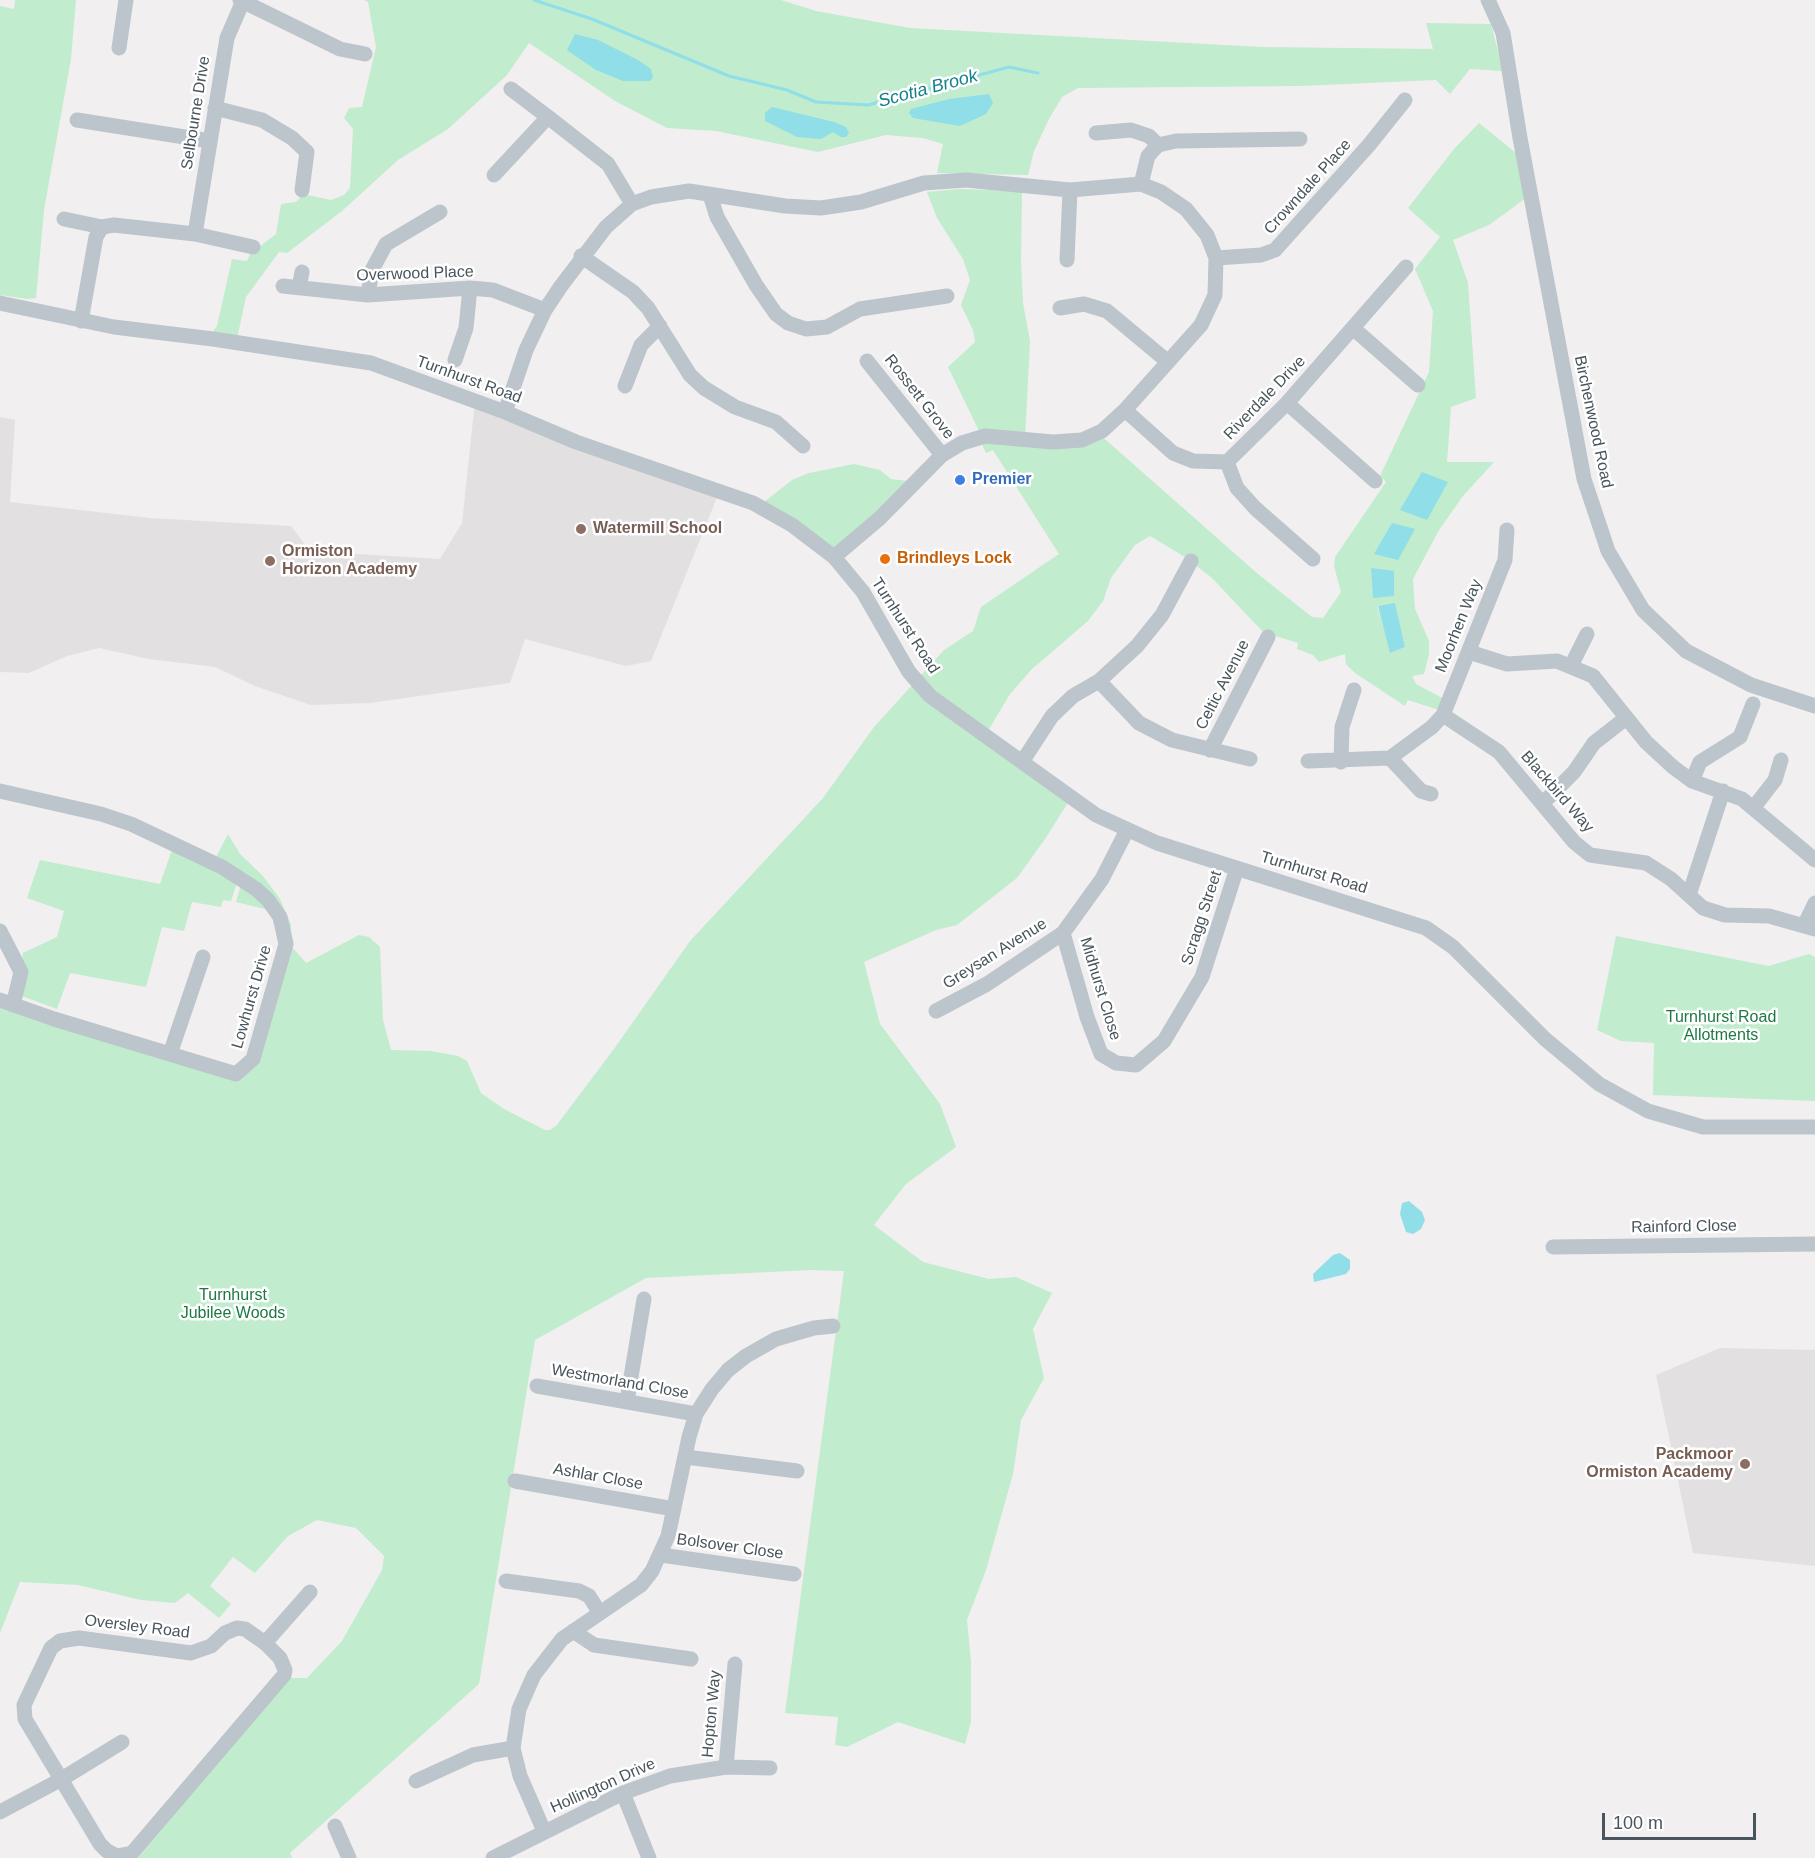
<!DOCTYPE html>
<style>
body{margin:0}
#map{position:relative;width:1815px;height:1858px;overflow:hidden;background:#f2eff0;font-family:Helvetica,sans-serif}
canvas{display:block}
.scale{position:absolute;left:1602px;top:1813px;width:154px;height:27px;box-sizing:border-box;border:3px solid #48555c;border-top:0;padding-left:8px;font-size:18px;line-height:21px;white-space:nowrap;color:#48555c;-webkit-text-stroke:4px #fff;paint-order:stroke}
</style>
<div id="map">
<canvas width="1815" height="1858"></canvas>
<div class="scale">100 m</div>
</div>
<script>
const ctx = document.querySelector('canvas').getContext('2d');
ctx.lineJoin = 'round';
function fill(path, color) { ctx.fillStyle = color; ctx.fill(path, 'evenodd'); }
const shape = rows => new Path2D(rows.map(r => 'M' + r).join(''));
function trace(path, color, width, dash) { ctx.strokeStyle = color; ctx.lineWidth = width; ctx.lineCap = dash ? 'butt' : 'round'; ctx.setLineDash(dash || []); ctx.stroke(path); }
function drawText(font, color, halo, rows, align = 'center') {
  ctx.font = font + ' Helvetica,sans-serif'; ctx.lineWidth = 5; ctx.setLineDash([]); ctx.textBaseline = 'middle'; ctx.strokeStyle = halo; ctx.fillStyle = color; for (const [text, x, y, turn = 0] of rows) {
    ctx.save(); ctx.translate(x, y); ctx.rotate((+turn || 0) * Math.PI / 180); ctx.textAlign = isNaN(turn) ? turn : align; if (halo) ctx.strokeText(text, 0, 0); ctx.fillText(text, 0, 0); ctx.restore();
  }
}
fill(shape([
 [475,401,720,490,651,661,626,666,525,639,510,683,370,703,311,705,255,686,215,667,149,659,99,648,67,656,29,673,0,672,0,417,15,420,10,502,150,518,291,526,310,551,440,559,462,523],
 [1720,1348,1815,1350,1815,1566,1693,1553,1656,1375]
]), '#e3e0e1');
fill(shape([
 [15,0,76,0,71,59,44,210,36,298,27,299,0,295,0,6,14,9],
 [364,0,781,0,816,11,910,28,1262,47,1433,49,1426,23,1491,24,1503,71,1470,69,1450,94,1436,80,1300,86,1078,88,1062,97,1049,119,1034,151,1028,175,937,173,943,144,923,138,886,135,818,152,716,131,667,128,615,101,529,43,507,75,448,129,398,160,342,211,287,253,279,252,246,297,236,343,208,338,217,326,232,259,247,261,250,254,276,234,281,204,296,202,303,194,331,200,344,195,350,188,353,129,344,118,349,108,362,107,376,47,368,2],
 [1479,123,1516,153,1526,198,1489,225,1453,240,1468,283,1476,398,1451,407,1447,462,1494,462,1463,496,1439,530,1413,579,1415,609,1429,641,1429,654,1424,674,1412,676,1416,684,1444,699,1439,710,1408,700,1405,706,1355,673,1346,664,1345,654,1319,662,1313,655,1297,649,1298,643,1263,632,1212,578,1185,557,1150,536,1135,545,1111,578,1103,601,1088,621,1032,669,1010,694,985,736,1071,798,1045,839,1017,878,957,925,936,930,864,962,880,1024,940,1104,956,1147,906,1184,874,1225,923,1262,989,1279,1016,1277,1052,1293,1033,1329,1044,1378,1021,1420,1013,1474,986,1570,967,1620,971,1662,971,1722,965,1744,898,1722,847,1747,835,1745,838,1717,785,1713,844,1271,810,1270,646,1278,535,1340,479,1684,290,1853,292,1858,138,1858,288,1678,307,1678,342,1641,382,1570,384,1556,356,1528,317,1520,288,1536,255,1573,233,1557,210,1586,231,1604,219,1618,188,1593,175,1603,141,1600,78,1585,20,1582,0,1633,0,1000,236,1074,253,1059,286,944,269,910,236,902,242,881,213,863,228,834,240,854,263,876,280,899,291,925,291,946,306,963,359,935,369,937,380,947,383,1020,391,1050,431,1051,458,1056,467,1061,481,1093,504,1109,545,1130,550,1130,556,1126,614,1049,690,941,823,798,874,727,944,650,973,631,981,607,1059,554,993,450,986,453,979,438,982,437,948,367,975,342,973,330,961,305,970,280,963,259,937,218,927,192,959,189,1022,191,1021,262,1023,303,1030,341,1025,439,1098,433,1258,574,1312,617,1323,618,1341,592,1334,566,1335,557,1386,482,1380,476,1429,372,1433,311,1415,269,1440,237,1408,208,1454,149],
 [1395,604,1405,647,1391,652,1377,606],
 [854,464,880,470,891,479,917,482,834,557,759,506,792,480,809,473],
 [173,847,237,882,231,901,223,900,221,907,192,902,184,931,162,927,146,987,70,973,57,1009,22,996,27,973,22,959,23,953,57,937,64,911,27,898,40,860,160,884],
 [1616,936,1769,966,1809,954,1815,957,1815,1101,1653,1095,1654,1043,1621,1041,1597,1030]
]), '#c1eccd');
fill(shape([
 [575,34,598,40,638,60,651,69,653,77,650,81,623,81,596,70,567,50],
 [989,94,993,103,986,114,960,126,913,118,909,113,911,109,949,99],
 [772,107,834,122,846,127,849,133,846,137,841,137,833,132,821,139,797,137,765,121,765,113],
 [1422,472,1448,482,1427,520,1400,510],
 [1392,523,1415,529,1398,560,1374,554],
 [1371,568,1394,571,1394,596,1373,598],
 [1395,603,1405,647,1390,653,1378,606],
 [1409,1201,1422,1212,1425,1220,1421,1229,1413,1234,1406,1232,1400,1214,1402,1203],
 [1340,1253,1350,1260,1350,1269,1346,1274,1314,1282,1313,1274,1333,1255]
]), '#90dee7');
trace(shape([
 [534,0,592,19,729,76,787,90,816,102,868,105,1009,67,1038,73]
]), '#90dee7', 3);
trace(shape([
 [240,0,340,49,365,54],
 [1488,0,1503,33,1520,138,1584,479,1608,551,1643,610,1686,651,1751,685,1815,706],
 [119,48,126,0],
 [511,89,548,117],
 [215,108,262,120,292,138,307,152,302,190],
 [77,120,210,141],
 [1096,133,1131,130,1149,136,1158,145],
 [494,175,548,117,608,164,632,204],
 [1141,184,1148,156,1158,145,1176,141,1300,139],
 [710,195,717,217,756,285,776,314,788,323,806,329,827,327,860,309,947,296],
 [64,219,102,227],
 [195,234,253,247],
 [581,256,633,292,648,308,690,375,704,388,735,407,776,422,803,446],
 [1216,258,1261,255,1275,250,1369,145,1405,100],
 [1067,260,1070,190],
 [283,286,368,295,470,288,493,290,545,310],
 [299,288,302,272],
 [368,295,372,270,386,244,440,212],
 [0,303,114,327,213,339,371,363,505,412,576,442,753,503,792,525,834,557,863,592,909,672,930,696,1096,815,1157,843,1426,928,1453,947,1545,1039,1599,1084,1648,1111,1703,1127,1815,1127],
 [1060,308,1084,304,1107,311,1167,361],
 [81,321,96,237,102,227,114,225,195,234,227,38,243,1],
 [1354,329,1418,385],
 [455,360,466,328,470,288],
 [867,361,942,455],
 [625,386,641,345,660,326],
 [1287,403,1375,481],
 [1125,410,1173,453,1193,461,1227,462,1287,403,1406,267],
 [505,412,526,350,545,310,561,286,606,227,632,204,651,197,689,191,785,206,821,208,861,202,924,183,966,180,1070,190,1141,184,1161,192,1186,209,1207,235,1216,258,1215,295,1201,325,1125,410,1102,431,1082,440,1053,442,985,436,962,443,942,455,880,518,834,557],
 [1227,462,1237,488,1255,508,1313,559],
 [1469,652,1507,664,1557,661,1593,676,1646,742,1673,767,1692,781,1742,799,1815,860],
 [1571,666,1587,634],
 [1099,681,1139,723,1172,740,1250,759],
 [1443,715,1499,752,1574,842,1590,855,1646,863,1671,879,1703,908,1725,915,1769,916,1815,929],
 [1210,750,1268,637],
 [1390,758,1421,791,1431,794],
 [1308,761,1390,758,1432,727,1443,715,1505,560,1507,530],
 [1022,762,1052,716,1073,696,1099,681,1137,646,1162,615,1191,561],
 [1341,762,1342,727,1354,690],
 [1692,781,1700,762,1740,737,1753,704],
 [0,791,101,814,131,824,222,867,256,889,268,900,280,917,286,944,253,1059,236,1074,54,1019,0,1000],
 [1543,803,1574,772,1594,743,1626,718],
 [1754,807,1775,780,1781,760],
 [1689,895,1723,791],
 [1805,924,1815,903],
 [0,931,21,972,13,1005],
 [1063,933,1087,1017,1101,1054,1116,1063,1136,1065,1164,1041,1202,977,1237,868],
 [936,1011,987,984,1063,933,1102,879,1126,832],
 [170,1054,203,957],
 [1553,1247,1815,1244],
 [537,1386,696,1414],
 [627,1401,644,1299],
 [686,1457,797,1471],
 [515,1481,674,1509],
 [661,1555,794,1574],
 [506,1581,579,1591,589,1596,600,1613],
 [237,1628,245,1629,265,1643,280,1658,285,1670,284,1675,132,1853,117,1856,107,1851,100,1844,25,1719,24,1705,51,1648,60,1641,79,1638,191,1653,211,1646,225,1633,237,1628],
 [573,1631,594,1645,691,1659],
 [265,1643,310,1592],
 [726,1767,735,1664],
 [416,1781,473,1755,513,1748],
 [623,1793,649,1858],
 [0,1812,60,1780,122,1742],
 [335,1826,349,1858],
 [544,1831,520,1776,513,1748,519,1709,534,1675,562,1639,641,1585,652,1571,668,1536,689,1437,696,1414,712,1389,728,1370,746,1356,776,1339,814,1328,833,1326],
 [493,1858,623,1793,670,1776,726,1767,770,1768]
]), '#bcc5cb', 15);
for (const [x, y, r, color] of [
 [960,480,6,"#3f7fe0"],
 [581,529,6,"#8d6e63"],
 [885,559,6,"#e8710a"],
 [270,561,6,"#8d6e63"],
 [1745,1464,6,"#8d6e63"]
]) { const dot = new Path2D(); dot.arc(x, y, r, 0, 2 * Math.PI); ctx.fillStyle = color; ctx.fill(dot); trace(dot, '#fff', 2); }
drawText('16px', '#48555c', '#fff', [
 ["Selbourne Drive",196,113,-81],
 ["Crowndale Place",1308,187,-48],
 ["Overwood Place",415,274,-2],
 ["Turnhurst Road",469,380,20],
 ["Rossett Grove",919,397,52],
 ["Riverdale Drive",1265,398,-46],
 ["Birchenwood Road",1593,422,78],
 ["Turnhurst Road",905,626,57],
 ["Moorhen Way",1459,626,-68],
 ["Celtic Avenue",1223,685,-63],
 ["Blackbird Way",1557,792,49],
 ["Turnhurst Road",1314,873,17],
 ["Scragg Street",1202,918,-72],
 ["Greysan Avenue",995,954,-32],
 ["Midhurst Close",1100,989,73],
 ["Lowhurst Drive",252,997,-74],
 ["Rainford Close",1684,1227,-1],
 ["Westmorland Close",620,1382,10],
 ["Ashlar Close",598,1477,10],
 ["Bolsover Close",730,1547,8],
 ["Oversley Road",137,1627,7],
 ["Hopton Way",712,1714,-85],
 ["Hollington Drive",603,1786,-24]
]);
drawText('bold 16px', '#366cbe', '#fff', [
 ["Premier",972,480]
], 'left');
drawText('bold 16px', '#785e54', '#fff', [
 ["Watermill School",593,529],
 ["Ormiston",282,552],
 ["Horizon Academy",282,570],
 ["Packmoor",1733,1455,"right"],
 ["Ormiston Academy",1733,1473,"right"]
], 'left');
drawText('bold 16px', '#c56008', '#fff', [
 ["Brindleys Lock",897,559]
], 'left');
drawText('16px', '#1d7941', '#fff', [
 ["Turnhurst Road",1721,1018],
 ["Allotments",1721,1036],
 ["Turnhurst",233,1296],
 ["Jubilee Woods",233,1314]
]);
drawText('italic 18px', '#14808c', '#fff', [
 ["Scotia Brook",928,89,-15]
]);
</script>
